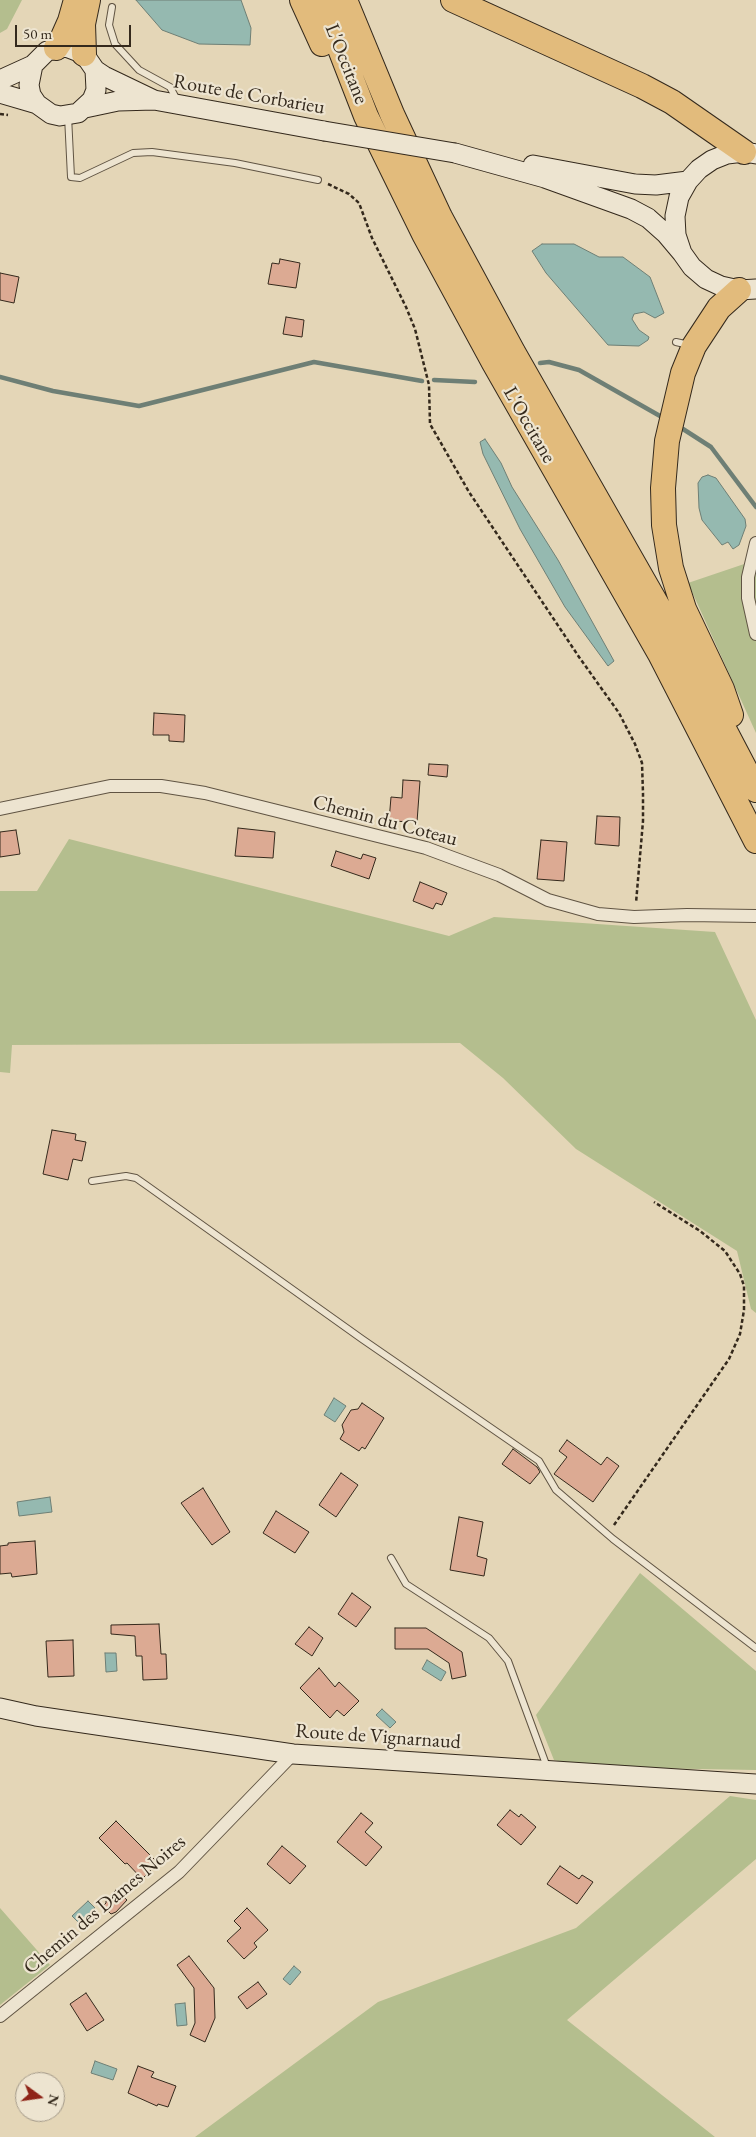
<!DOCTYPE html>
<style>
body{margin:0}
#map{position:relative;width:756px;height:2137px;overflow:hidden;background:#e4d6b7;font-family:"EB Garamond",serif}
canvas{display:block}
.north{position:absolute;left:15px;top:2072px;width:50px;height:50px;box-sizing:border-box;background:#ede4d0;border:1px solid #a39988;border-radius:50%;rotate:104deg;font-size:14px;font-weight:700;line-height:20px;text-align:center;color:#34291c}
.north::after{content:'';display:block;margin:auto;width:18px;height:22px;background:#8f2418;clip-path:polygon(50% 0,100% 100%,50% 72%,0 100%)}
.scale{position:absolute;left:15px;top:25px;width:116px;height:22px;box-sizing:border-box;border:2px solid #34291c;border-top:0;padding-left:6px;font-size:15px;line-height:18px;white-space:nowrap;color:#34291c;-webkit-text-stroke:4px #ede4d0;paint-order:stroke}
</style>
<div id="map">
<canvas width="756" height="2137"></canvas>
<div class="north">N</div>
<div class="scale">50 m</div>
</div>
<script>
const ctx = document.querySelector('canvas').getContext('2d');
ctx.lineJoin = 'round';
function fill(path, color) { ctx.fillStyle = color; ctx.fill(path, 'evenodd'); }
const shape = rows => new Path2D(rows.map(r => 'M' + r).join(''));
function trace(path, color, width, dash) { ctx.strokeStyle = color; ctx.lineWidth = width; ctx.lineCap = dash ? 'butt' : 'round'; ctx.setLineDash(dash || []); ctx.stroke(path); }
function drawText(font, color, halo, rows, align = 'center') {
  ctx.font = font + ' "EB Garamond",serif'; ctx.lineWidth = 4.5; ctx.setLineDash([]); ctx.textBaseline = 'middle'; ctx.strokeStyle = halo; ctx.fillStyle = color; for (const [text, x, y, turn = 0] of rows) {
    ctx.save(); ctx.translate(x, y); ctx.rotate((+turn || 0) * Math.PI / 180); ctx.textAlign = isNaN(turn) ? turn : align; if (halo) ctx.strokeText(text, 0, 0); ctx.fillText(text, 0, 0); ctx.restore();
  }
}
fill(shape([
 [0,0,22,0,7,29,0,33],
 [756,560,756,733,688,583],
 [69,839,449,936,494,917,715,932,756,1020,756,1313,751,1309,737,1251,576,1149,503,1078,460,1043,12,1045,10,1073,0,1072,0,891,37,891],
 [640,1573,756,1671,756,1770,585,1767,554,1760,536,1715],
 [730,1796,756,1800,756,1859,567,2020,715,2137,195,2137,378,2002,576,1928],
 [0,1908,50,1965,0,2005]
]), '#b4be8e');
const water = shape([
 [136,0,241,0,251,28,250,45,199,44,162,30,136,0],
 [542,244,574,244,599,257,623,257,650,277,664,313,655,318,644,312,634,314,632,319,639,330,649,337,648,340,639,346,608,345,546,273,532,251,542,244],
 [485,439,501,463,512,487,558,560,614,661,608,666,565,607,520,529,483,454,480,442,485,439],
 [708,475,716,478,745,519,746,526,739,545,733,549,728,542,722,545,702,520,699,508,698,483,702,477,708,475],
 [334,1398,346,1406,335,1422,324,1415,334,1398],
 [50,1497,52,1512,19,1516,17,1502,50,1497],
 [105,1653,116,1653,117,1671,106,1672,105,1653],
 [427,1660,446,1672,441,1681,422,1669,427,1660],
 [382,1709,396,1722,390,1728,376,1715,382,1709],
 [88,1901,95,1908,79,1923,72,1916,88,1901],
 [294,1966,301,1972,290,1985,283,1979,294,1966],
 [185,2003,187,2025,177,2026,175,2004,185,2003],
 [95,2061,117,2069,113,2080,91,2073,95,2061]
]);
fill(water, '#95b9b0');
trace(water, '#6e7f75', 1);
trace(shape([
 [540,363,549,362,579,370,660,416],
 [0,377,53,391,139,406,314,362,422,381],
 [434,380,475,382],
 [683,429,711,447,756,507]
]), '#6e7f75', 4.5);
const building = shape([
 [280,259,300,263,296,288,268,284,272,263,279,264,280,259],
 [0,273,19,277,14,303,0,300,0,273],
 [286,317,304,320,302,337,283,334,286,317],
 [154,713,185,715,184,742,169,741,169,735,153,735,154,713],
 [429,764,448,765,447,777,428,775,429,764],
 [403,780,420,781,417,822,389,821,391,797,402,798,403,780],
 [597,816,620,817,619,846,595,844,597,816],
 [238,828,275,832,273,858,235,856,238,828],
 [16,830,20,854,0,857,0,832,16,830],
 [541,840,567,842,564,881,537,879,541,840],
 [336,851,361,859,363,854,376,858,369,879,331,866,336,851],
 [420,882,447,893,442,905,436,903,433,909,413,901,420,882],
 [52,1130,76,1134,75,1140,86,1142,82,1161,73,1159,68,1180,43,1174,52,1130],
 [362,1403,384,1418,365,1449,362,1447,359,1451,340,1439,344,1432,342,1425,351,1410,358,1409,362,1403],
 [567,1440,601,1465,607,1457,619,1466,593,1502,554,1474,567,1457,559,1451,567,1440],
 [513,1449,537,1467,540,1472,530,1484,502,1464,513,1449],
 [341,1473,358,1485,336,1517,319,1505,341,1473],
 [203,1488,230,1532,212,1545,181,1503,203,1488],
 [276,1511,309,1532,295,1553,263,1533,276,1511],
 [459,1517,483,1522,477,1556,487,1559,484,1576,450,1570,459,1517],
 [35,1541,37,1574,12,1577,11,1573,0,1574,0,1546,8,1545,8,1543,35,1541],
 [352,1593,371,1607,356,1627,338,1614,352,1593],
 [159,1624,161,1654,166,1654,167,1679,143,1680,142,1656,136,1656,135,1636,111,1634,111,1625,159,1624],
 [309,1627,323,1638,312,1656,295,1644,309,1627],
 [395,1628,426,1628,462,1652,466,1676,452,1679,449,1663,428,1649,395,1649,395,1628],
 [73,1640,74,1676,48,1677,46,1641,73,1640],
 [319,1668,335,1687,339,1682,359,1701,344,1716,337,1710,330,1718,300,1688,319,1668],
 [510,1810,519,1817,521,1814,536,1827,521,1845,497,1825,510,1810],
 [361,1813,373,1823,365,1832,382,1847,366,1866,337,1842,361,1813],
 [116,1821,158,1863,142,1879,127,1863,125,1864,99,1838,116,1821],
 [282,1846,306,1866,290,1884,267,1864,282,1846],
 [560,1866,579,1879,582,1875,593,1882,577,1904,547,1884,560,1866],
 [116,1890,127,1900,116,1912,111,1914,103,1906,106,1903,106,1901,116,1890],
 [247,1908,268,1930,254,1943,257,1947,244,1959,227,1941,241,1928,234,1921,247,1908],
 [189,1956,214,1988,215,2018,205,2042,190,2035,195,2023,194,1988,177,1965,189,1956],
 [258,1982,267,1994,247,2009,238,1997,258,1982],
 [86,1993,104,2020,87,2031,70,2004,86,1993],
 [138,2066,154,2072,151,2077,176,2086,168,2107,158,2104,157,2106,128,2093,138,2066]
]);
fill(building, '#dcaa93');
trace(building, '#34291c', 1);
const lane = shape([
 [112,7,109,25,115,44,139,70,170,87,178,102],
 [68,116,71,177,80,178,133,153,152,152,235,163,318,180],
 [676,342,689,345],
 [92,1181,126,1176,136,1178,146,1185,362,1339,539,1461,556,1490,613,1539,756,1648],
 [391,1558,406,1584,489,1638,508,1661,547,1767]
]);
const street = shape([
 [756,543,748,577,748,598,756,634],
 [0,809,110,786,161,786,205,793,426,848,499,875,548,900,598,914,634,917,687,915,756,916],
 [0,2016,179,1872,293,1754]
]);
const secondary = shape([
 [95,70,96,90,92,100,78,113,60,116,51,114,37,104,31,95,29,85,33,65,47,51,66,47,84,54,95,70,104,76,154,100],
 [0,80,33,65],
 [0,93,37,104],
 [85,108,118,101,154,100,324,131],
 [455,153,545,178,631,209,648,218,666,234,682,253],
 [756,154,744,152,727,154,712,160,699,169,688,181,679,197,675,216,676,235,682,253,692,267,706,279,721,286,739,290,756,289],
 [533,165,635,184,656,185,688,181],
 [0,1708,36,1716,293,1754,756,1784]
]);
const highway = shape([
 [302,0,322,44],
 [321,0,366,116,424,234,494,363,660,654,756,841],
 [345,0,392,114,440,217,513,352,680,645,756,790],
 [453,0,642,86,672,102,744,152],
 [56,48,62,39,70,21,76,0],
 [84,54,83,24,88,0],
 [731,715,722,689,684,609,671,568,664,525,663,488,667,441,683,373,694,346,719,308,739,290]
]);
trace(lane, '#605443', 8);
trace(street, '#605443', 14);
trace(secondary, '#34291c', 21);
trace(highway, '#34291c', 26);
trace(shape([
 [0,114,8,115],
 [328,184,349,194,359,203,372,238,406,307,415,329,429,385,430,424,469,492,579,657,619,713,635,744,642,763,643,793,643,821,636,903],
 [614,1525,729,1359,740,1334,744,1310,744,1286,740,1274,725,1251,700,1231,654,1202]
]), '#34291c', 2.5, [4, 2.5]);
trace(lane, '#ede4d0', 6);
trace(street, '#ede4d0', 12);
trace(secondary, '#ede4d0', 19);
trace(highway, '#e2bb7c', 24);
const secondaryBridge = shape([
 [324,131,455,153]
]);
trace(secondaryBridge, '#34291c', 21, []);
trace(secondaryBridge, '#ede4d0', 19);
drawText('20px', '#34291c', '#ede4d0', [
 ["L'Occitane",346,64,68],
 ["Route de Corbarieu",249,95,10],
 ["L'Occitane",529,425,60],
 ["Chemin du Coteau",385,821,15],
 ["Route de Vignarnaud",378,1737,4],
 ["Chemin des Dames Noires",105,1905,-40]
]);
</script>
